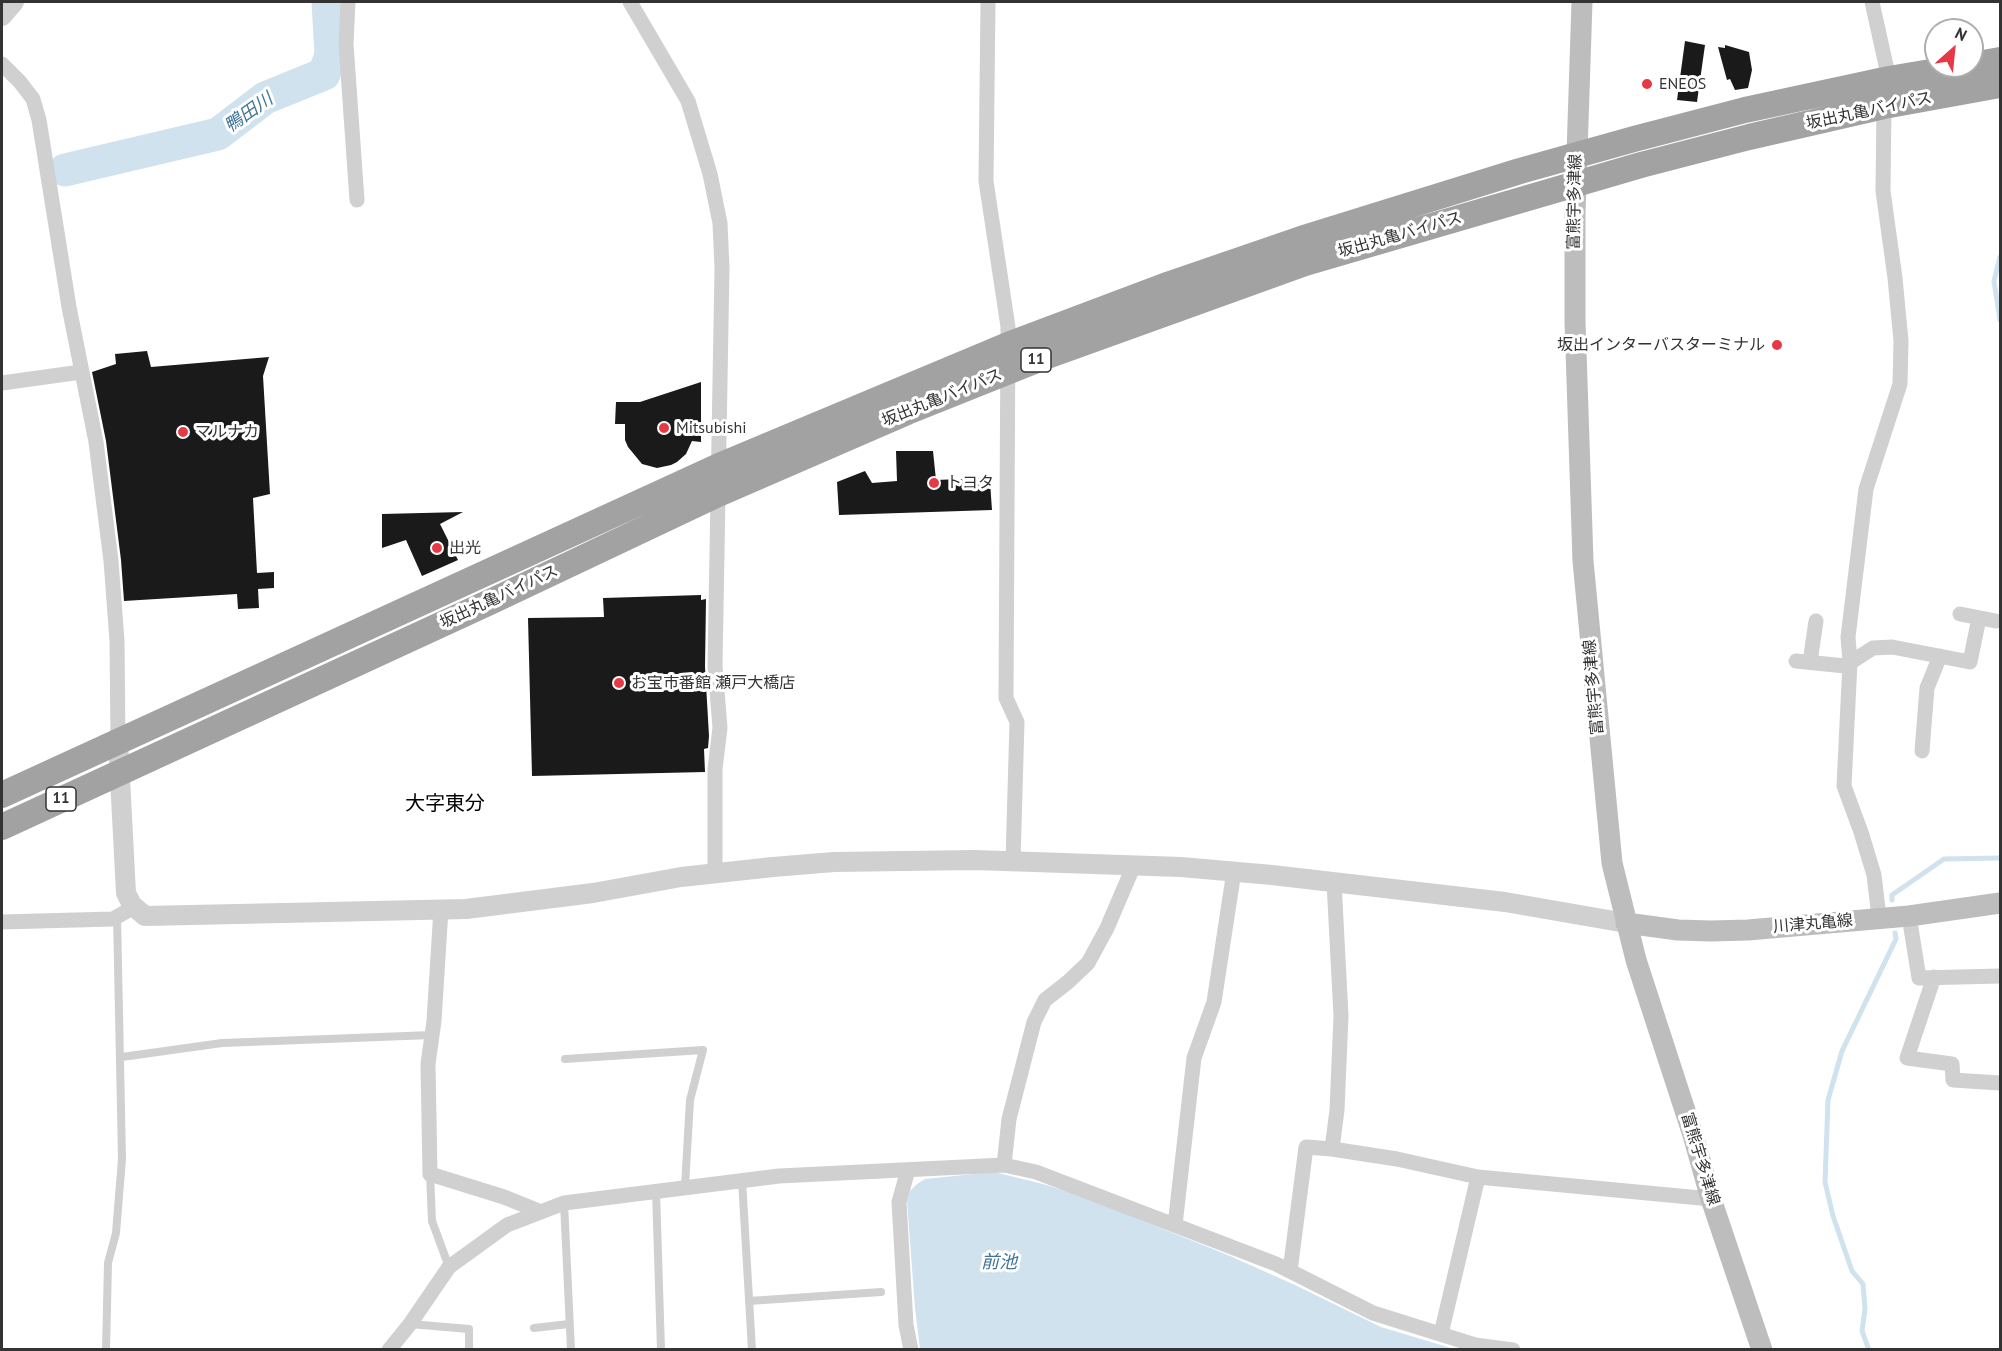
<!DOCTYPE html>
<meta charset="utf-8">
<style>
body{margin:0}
#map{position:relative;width:2002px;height:1351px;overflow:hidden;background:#fff;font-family:"PT Sans",sans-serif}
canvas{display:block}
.frame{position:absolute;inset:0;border:3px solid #333;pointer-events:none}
.north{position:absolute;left:1924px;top:18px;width:60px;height:60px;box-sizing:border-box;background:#fff;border:2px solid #adadad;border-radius:50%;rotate:27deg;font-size:16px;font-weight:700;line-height:24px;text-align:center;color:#333}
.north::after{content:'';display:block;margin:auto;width:21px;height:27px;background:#e63946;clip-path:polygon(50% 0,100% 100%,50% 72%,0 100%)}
</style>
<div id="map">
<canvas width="2002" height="1351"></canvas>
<div class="frame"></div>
<div class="north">N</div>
</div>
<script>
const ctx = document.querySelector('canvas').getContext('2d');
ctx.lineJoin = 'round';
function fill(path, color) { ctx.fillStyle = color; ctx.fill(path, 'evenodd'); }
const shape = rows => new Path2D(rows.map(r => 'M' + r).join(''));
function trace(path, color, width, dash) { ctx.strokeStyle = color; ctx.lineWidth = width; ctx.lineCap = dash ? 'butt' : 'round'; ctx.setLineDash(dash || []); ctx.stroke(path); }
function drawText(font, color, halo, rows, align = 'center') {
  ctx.font = font + ' "PT Sans","Noto Sans JP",sans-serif'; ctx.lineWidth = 6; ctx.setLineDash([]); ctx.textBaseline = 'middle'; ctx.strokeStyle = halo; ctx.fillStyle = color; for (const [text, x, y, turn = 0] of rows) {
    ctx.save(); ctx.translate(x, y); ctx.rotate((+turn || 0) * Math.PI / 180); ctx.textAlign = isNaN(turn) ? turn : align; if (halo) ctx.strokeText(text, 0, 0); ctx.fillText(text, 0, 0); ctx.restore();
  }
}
fill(shape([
 [994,1172,1043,1184,1084,1197,1230,1256,1295,1285,1381,1327,1454,1349,920,1349,915,1308,907,1201,910,1191,917,1184,925,1179]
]), '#cfe2ee');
trace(shape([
 [2000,257,1994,281,2000,320],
 [1892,900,1892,895,1944,859,2000,858],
 [1869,1350,1862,1331,1865,1309,1863,1284,1852,1271,1833,1216,1825,1182,1828,1100,1842,1051,1896,939,1895,933]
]), '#cfe2ee', 5);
trace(shape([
 [65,170,218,134,265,98,324,74,331,55,328,2]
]), '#cfe2ee', 33);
fill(shape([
 [1685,41,1705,45,1697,102,1677,100],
 [1725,45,1749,52,1752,70,1748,88,1735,90,1730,79,1727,80,1718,47,1725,48],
 [147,351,151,367,269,357,263,376,270,494,253,498,257,573,274,572,274,588,258,589,259,608,238,609,237,594,124,601,121,560,106,441,92,372,116,364,115,354],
 [701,382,701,442,692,441,686,454,677,462,671,465,657,468,642,464,628,447,625,440,625,424,615,424,616,402,640,402],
 [896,451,933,451,936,480,984,478,984,482,990,482,992,510,839,515,837,482,865,471,872,483,897,481],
 [463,512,440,524,458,560,422,576,406,540,382,548,382,514],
 [701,595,701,600,706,599,705,667,709,736,708,748,704,749,705,772,532,776,528,618,604,617,603,598]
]), '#1a1a1a');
trace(shape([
 [122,1057,222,1043,432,1035],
 [565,1059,703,1050,690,1100,685,1186],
 [430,1174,432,1221,449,1267],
 [742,1180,752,1350],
 [656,1191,661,1350],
 [564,1203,571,1350],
 [749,1301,881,1292],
 [410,1324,469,1329,469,1350],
 [534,1328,569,1324],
 [106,1350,108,1263,116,1233,122,1159,117,916]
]), '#d0d0d0', 8);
trace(shape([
 [348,2,346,44,357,200],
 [630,2,688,101,710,174,720,223,722,268,715,666,720,728,715,769,715,873],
 [988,2,986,181,1008,327,1006,698,1017,722,1013,860],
 [1872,2,1889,79],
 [2,64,20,82,33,99,39,120,69,307,96,442,111,561,117,641,118,740],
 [2,383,81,372],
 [1960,614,1996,621],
 [1796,661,1845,666,1873,648,1892,647,1970,662,1979,618],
 [1810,662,1816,621],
 [1922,751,1927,688,1940,656],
 [1334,882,1341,1016,1337,1110,1332,1149,1397,1159,1478,1177,1711,1199],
 [441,909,434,1021,428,1064,430,1174,504,1197,541,1212],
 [1909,916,1919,978,2000,976],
 [1879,917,1874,875,1861,832,1844,786,1850,662,1848,637,1866,489,1900,384,1901,341,1895,278,1883,191,1884,106],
 [2,922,113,919,134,907],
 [1934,977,1907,1058,1952,1064,1953,1080,2000,1083],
 [1004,1165,1036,1172,1276,1264,1373,1313,1475,1345,1513,1350],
 [908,1170,899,1202,906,1325,911,1350],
 [1175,1225,1194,1058,1214,1002,1234,871],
 [1290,1271,1306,1147,1332,1149],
 [1441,1334,1478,1177],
 [389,1350,410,1324,449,1267,507,1225,564,1203,779,1176,1004,1165,1009,1119,1034,1022,1045,1000,1068,982,1088,963,1107,928,1134,865]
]), '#d0d0d0', 15);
trace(shape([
 [2,16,14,2],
 [118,740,126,893,132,905,145,916,466,909,593,893,681,877,773,867,834,862,975,860,1181,867,1272,875,1505,902,1626,923]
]), '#d0d0d0', 20);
trace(shape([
 [1582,2,1575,214,1575,321,1583,561,1612,863,1636,960,1693,1135,1711,1199,1762,1350],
 [1626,923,1678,930,1711,931,1748,930,1909,916,2000,903]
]), '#bdbdbd', 21);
trace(shape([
 [1972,65,2000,60],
 [2,795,719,466,1008,345,1170,284,1301,239,1520,171,1634,139,1745,110,1889,79,1966,66],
 [2,827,490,602,718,494,907,412,1047,356,1305,263,1641,165,1749,137,1884,106,2000,85]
]), '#a2a2a2', 26);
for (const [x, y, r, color] of [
 [1647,84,6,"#e63946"],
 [1777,345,6,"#e63946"],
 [664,428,6,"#e63946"],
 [183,432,6,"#e63946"],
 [934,483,6,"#e63946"],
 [437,548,6,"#e63946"],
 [619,683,6,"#e63946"]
]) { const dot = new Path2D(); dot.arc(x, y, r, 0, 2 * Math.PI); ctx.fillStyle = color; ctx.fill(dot); trace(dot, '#fff', 2); }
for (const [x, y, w] of [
 [1036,360,30],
 [61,799,30]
]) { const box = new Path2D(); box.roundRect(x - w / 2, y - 12, w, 24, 4.5); ctx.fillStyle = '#fff'; ctx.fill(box); trace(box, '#333', 1.5); }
drawText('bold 15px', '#333', null, [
 ["11",1036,360],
 ["11",61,799]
]);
drawText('16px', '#333', '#fff', [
 ["ENEOS",1659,84],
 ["坂出インターバスターミナル",1765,345,"right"],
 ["Mitsubishi",676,428],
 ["マルナカ",195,432],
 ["トヨタ",946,483],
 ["出光",449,548],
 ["お宝市番館 瀬戸大橋店",631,683]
], 'left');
drawText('16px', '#333', '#fff', [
 ["坂出丸亀バイパス",1869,111,-12],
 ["富熊宇多津線",1575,202,-89],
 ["坂出丸亀バイパス",1400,235,-16],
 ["坂出丸亀バイパス",942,398,-22],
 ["坂出丸亀バイパス",499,597,-25],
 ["富熊宇多津線",1594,687,-95],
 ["川津丸亀線",1813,924,-5],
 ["富熊宇多津線",1700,1159,73]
]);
drawText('italic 18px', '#3f7597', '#fff', [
 ["鴨田川",249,113,-35],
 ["前池",999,1263]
]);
drawText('20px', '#000', '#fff', [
 ["大字東分",445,804]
]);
</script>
